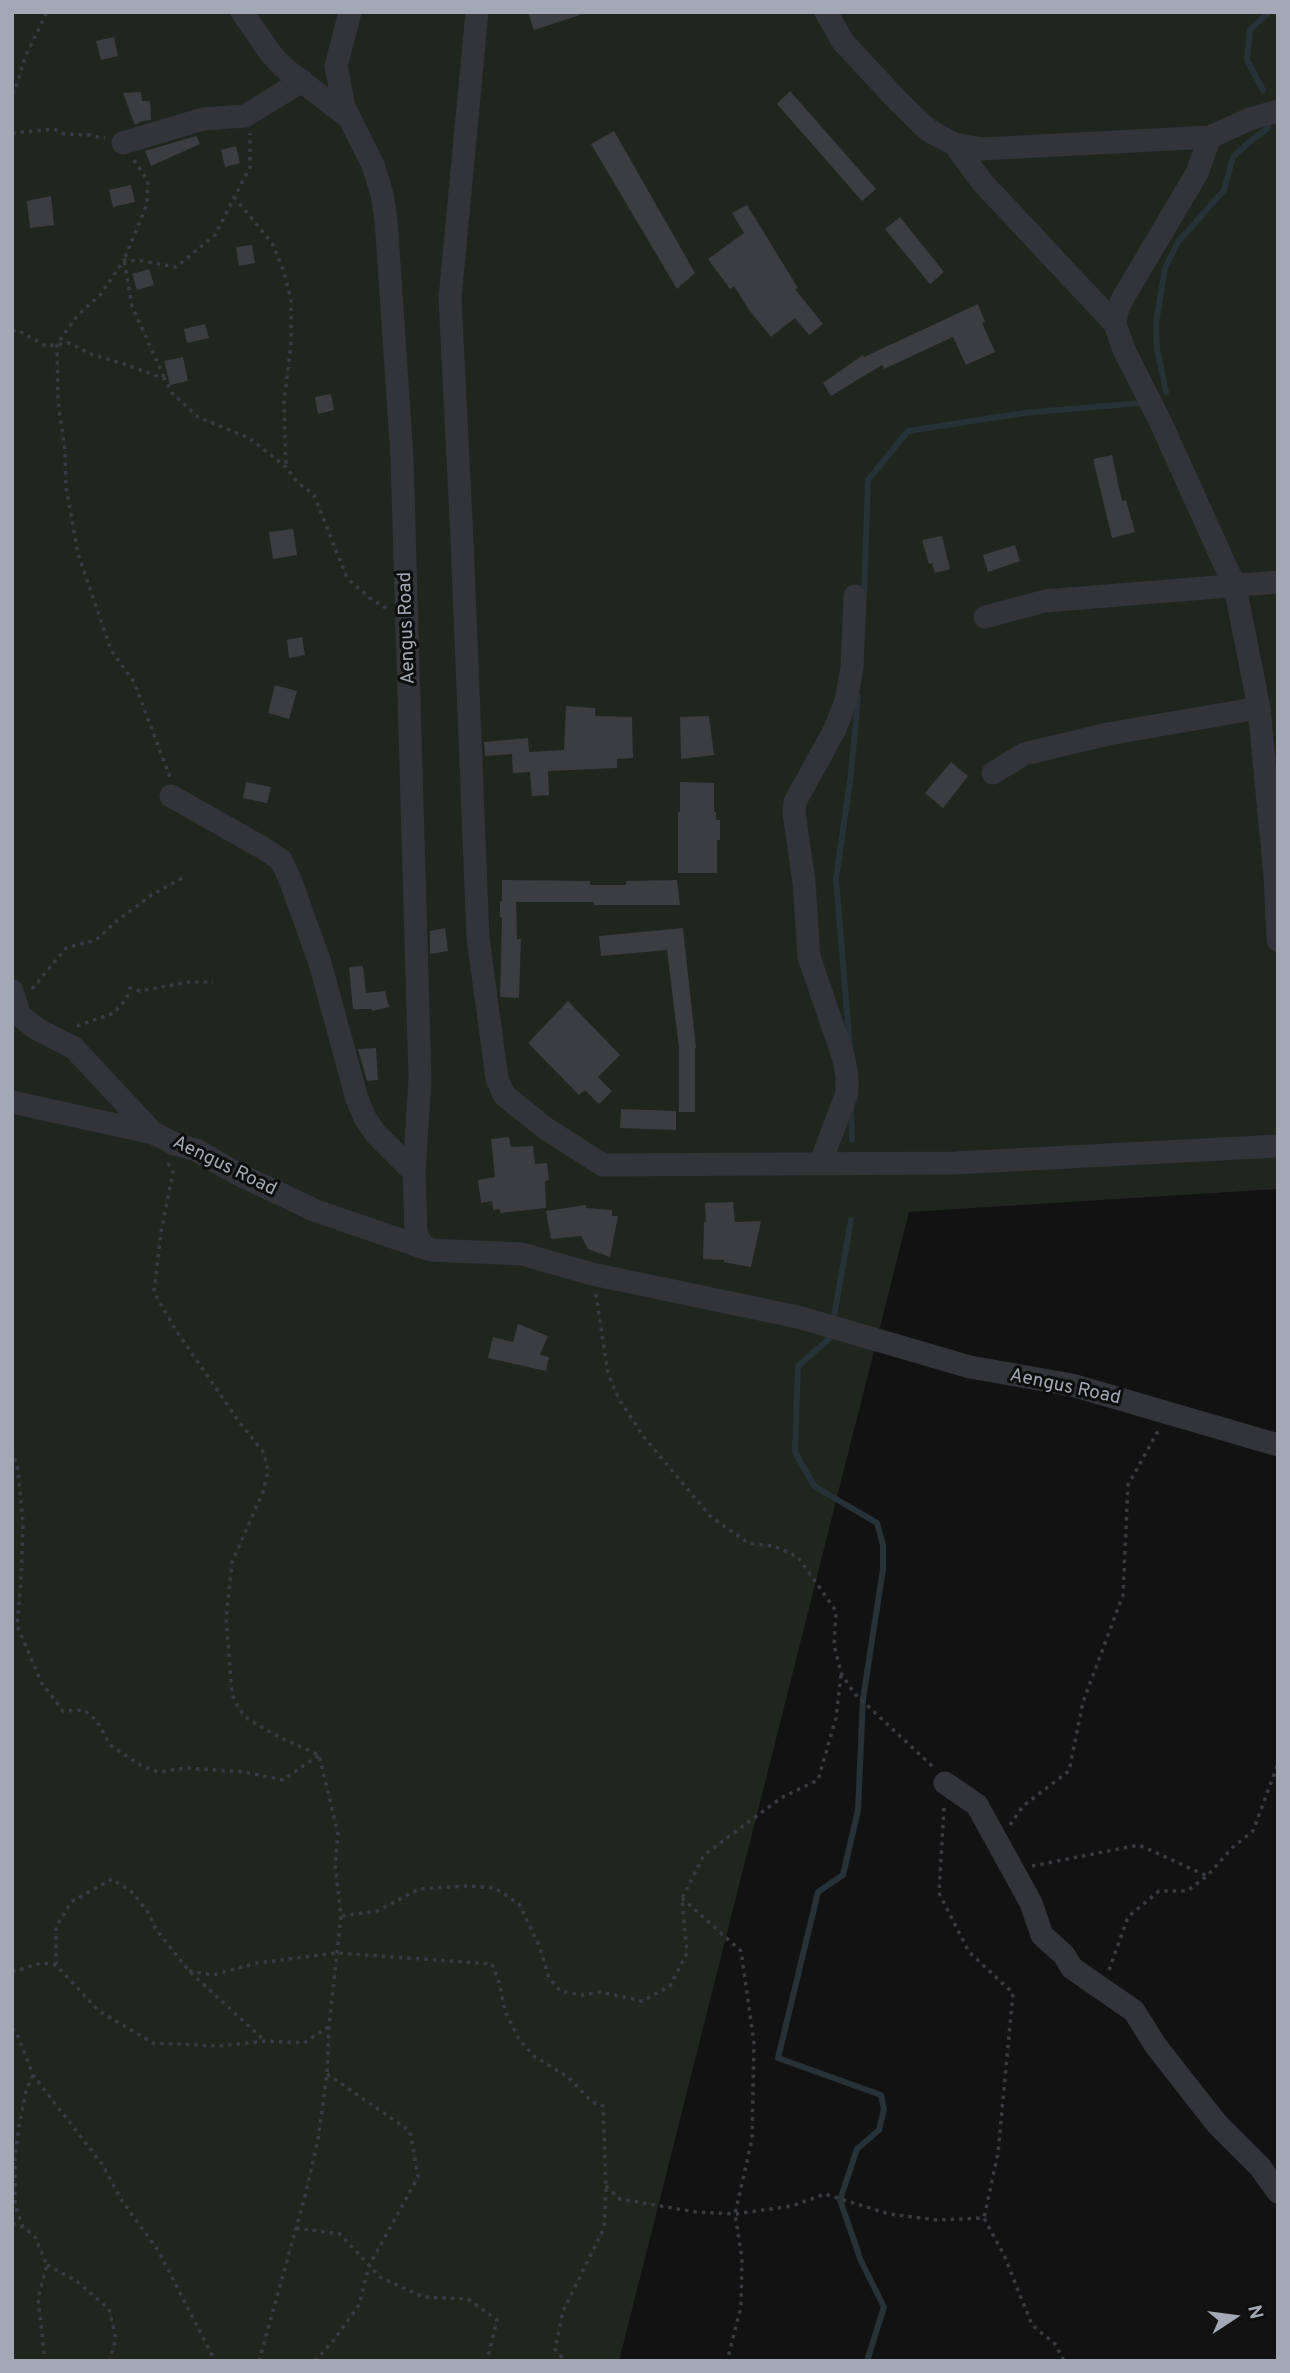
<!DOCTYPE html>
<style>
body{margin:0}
#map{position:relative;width:1290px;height:2373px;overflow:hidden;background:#121213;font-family:Overpass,sans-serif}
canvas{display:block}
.frame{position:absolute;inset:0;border:14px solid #a2a9b5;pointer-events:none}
.north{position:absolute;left:1199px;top:2282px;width:70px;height:70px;-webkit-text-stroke:5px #0d0d0e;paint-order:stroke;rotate:77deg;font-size:19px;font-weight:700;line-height:28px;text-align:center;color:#a2a9b5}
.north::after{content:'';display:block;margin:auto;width:24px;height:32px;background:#a2a9b5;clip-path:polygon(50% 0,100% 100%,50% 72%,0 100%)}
</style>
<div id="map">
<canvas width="1290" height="2373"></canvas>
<div class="frame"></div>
<div class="north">N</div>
</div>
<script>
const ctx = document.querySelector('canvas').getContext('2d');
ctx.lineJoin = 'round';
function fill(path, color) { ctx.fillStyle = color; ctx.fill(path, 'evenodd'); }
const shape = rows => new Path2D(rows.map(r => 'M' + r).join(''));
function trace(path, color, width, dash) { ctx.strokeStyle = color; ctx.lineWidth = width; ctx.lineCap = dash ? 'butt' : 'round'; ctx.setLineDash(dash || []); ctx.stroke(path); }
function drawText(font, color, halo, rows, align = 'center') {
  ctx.font = font + ' Overpass,sans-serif'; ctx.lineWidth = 6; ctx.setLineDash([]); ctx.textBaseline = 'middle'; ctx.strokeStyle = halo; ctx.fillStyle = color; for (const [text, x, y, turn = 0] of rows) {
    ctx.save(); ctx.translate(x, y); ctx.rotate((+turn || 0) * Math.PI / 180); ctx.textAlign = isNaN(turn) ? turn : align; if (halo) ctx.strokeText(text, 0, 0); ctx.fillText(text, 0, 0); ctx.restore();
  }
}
fill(shape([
 [12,12,1278,12,1278,1189,909,1212,619,2361,12,2361]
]), '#1e261e');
trace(shape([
 [1263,90,1247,60,1250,30,1269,12],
 [1166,392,1157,349,1156,323,1165,268,1178,242,1224,190,1233,157,1247,144,1268,128],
 [864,595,868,480,908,431,1024,413,1141,403],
 [850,1048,836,879,851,774,858,696],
 [851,1107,852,1140],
 [833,1322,851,1220],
 [831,1333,830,1338,798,1366,795,1452,814,1486,877,1523,883,1545,883,1569,863,1699,858,1810,843,1875,818,1892,778,2058,881,2095,884,2109,879,2130,857,2149,840,2200,861,2261,884,2307,867,2361]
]), '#273138', 6);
fill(shape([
 [528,12,580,12,580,15,534,30],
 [114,37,118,56,101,60,96,41],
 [790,91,876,189,862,201,777,104],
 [141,92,142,101,150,101,151,120,142,121,135,125,123,93],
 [614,131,695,273,677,289,591,144],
 [196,136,200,144,151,166,145,151],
 [236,146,240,163,225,167,221,150],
 [131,185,135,202,113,207,109,190],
 [51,196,54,225,30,228,27,201],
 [747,205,798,288,795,289,823,324,809,335,795,318,771,337,749,310,734,286,730,289,708,259,744,233,732,213],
 [900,217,944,272,930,284,885,229],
 [252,245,255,263,239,266,236,247],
 [149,269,154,285,137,290,132,274],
 [978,304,985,322,982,323,995,352,966,365,953,337,884,369,882,365,831,396,823,383,863,355,864,357],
 [205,324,209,338,187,343,184,329],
 [183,357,188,381,170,385,164,361],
 [331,394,334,410,318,414,315,397],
 [1112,455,1122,501,1126,500,1135,532,1112,538,1093,459],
 [293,529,297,555,273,559,269,532],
 [942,536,950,569,935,573,932,563,929,564,922,540],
 [1015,545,1020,561,988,572,983,555],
 [302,637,305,655,289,658,287,640],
 [275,685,297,691,289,719,268,713],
 [566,706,595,708,595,716,632,717,633,758,617,759,617,768,548,771,549,795,532,796,530,772,513,773,512,754,485,756,484,742,528,738,529,752,564,750],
 [709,716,714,755,681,759,680,717],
 [951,762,968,776,943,808,925,793],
 [246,782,271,787,267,803,243,798],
 [680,782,714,783,714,812,716,812,716,820,720,820,720,840,717,840,717,873,678,873,678,812,680,812],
 [502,880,590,881,590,885,626,885,626,881,677,880,680,905,594,905,594,902,516,902,517,939,521,939,519,998,500,997,502,917,500,917,500,901,502,901],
 [445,928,448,951,430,954,430,931],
 [683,928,696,1048,695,1048,695,1112,679,1112,679,1048,667,950,601,956,599,936],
 [363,966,366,993,385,991,389,1007,372,1011,372,1009,353,1009,349,967],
 [568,1001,620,1055,598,1077,612,1091,599,1104,585,1090,579,1095,528,1043],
 [376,1048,378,1080,367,1081,358,1049],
 [621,1109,676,1111,676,1130,620,1128],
 [509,1137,511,1147,533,1146,535,1164,547,1163,549,1180,545,1181,546,1208,500,1213,500,1209,493,1210,492,1201,481,1203,478,1180,495,1177,491,1139],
 [733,1202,735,1222,761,1221,751,1267,724,1262,724,1260,703,1259,704,1222,706,1222,705,1203],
 [586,1205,586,1208,612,1210,612,1216,618,1216,610,1257,588,1249,581,1236,551,1239,546,1211],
 [518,1324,548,1336,540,1355,549,1357,546,1371,488,1358,493,1337,513,1342]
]), '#3c3d41');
trace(shape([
 [12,94,16,88,25,57,47,12],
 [12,133,54,129,64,134,89,135,105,138],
 [134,160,148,181,147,204,124,260,132,306,165,379],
 [234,197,272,243,284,272,291,300,291,344,284,402,286,467],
 [12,331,17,330,46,346,69,343,93,355,124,364,165,379,172,393,198,417,249,438,286,467,297,482,314,495,347,578,370,598,387,609],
 [170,777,134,682,111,650,78,554,66,487,65,450,58,402,57,344,77,316,101,294,124,260,143,261,176,267,215,235,250,167,250,133],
 [32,989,66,948,96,940,119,919,153,894,186,876],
 [77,1026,114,1013,127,998,130,988,140,991,189,982,213,982],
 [168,1163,173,1172,161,1232,154,1292,175,1329,237,1419,264,1453,268,1471,263,1492,232,1562,226,1619,232,1694,239,1709,248,1719,277,1736,319,1755,338,1834,335,1865,341,1916,329,2026,327,2074,318,2140,305,2196,259,2361],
 [596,1294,608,1374,619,1399,644,1437,710,1516,748,1543,774,1546,798,1557,836,1611,834,1645,841,1673,854,1693,932,1766],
 [12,1450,18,1470,23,1523,21,1581,17,1625,41,1682,63,1711,84,1710,97,1721,110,1745,140,1765,158,1772,186,1768,245,1772,283,1780,319,1755],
 [944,1808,939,1893,969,1952,1013,1993,998,2153,984,2218],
 [1010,1825,1023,1806,1069,1771,1083,1702,1123,1595,1128,1485,1158,1431],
 [1032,1866,1139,1845,1207,1876],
 [682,1898,741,1951,754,2043,752,2139,735,2214,742,2258,741,2307,727,2361],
 [342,1916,377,1911,419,1889,467,1886,495,1888,519,1904,539,1945,549,1978,560,1991,583,1995,600,1992,642,2001,670,1986,687,1953,682,1898,704,1855,781,1798,818,1780,836,1718,841,1675],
 [56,1965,56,1927,71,1902,112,1879,133,1893,150,1915,155,1928,189,1971,265,2041],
 [1109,1970,1128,1917,1159,1891,1187,1891,1207,1876,1232,1848,1253,1831,1278,1764],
 [189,1971,213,1975,257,1963,337,1953,492,1964,500,1985,505,2011,520,2041,534,2056,568,2077,592,2102,603,2106,606,2186,604,2228,563,2311,555,2349,565,2361],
 [12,1972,41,1963,56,1965,99,2011,153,2043,219,2046,265,2041,304,2043,328,2027],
 [12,2028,18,2036,33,2075,102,2164,122,2201,158,2250,215,2361],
 [33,2075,26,2091,19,2126,15,2158,15,2205,23,2227,35,2237,47,2265,38,2298,45,2361],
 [606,2186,620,2199,696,2212,735,2214,792,2206,825,2194,889,2214,937,2220,984,2218,1004,2255,1032,2325,1055,2344,1064,2361],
 [12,2224,23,2227],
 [296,2228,340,2234,380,2277,423,2297,468,2299,497,2320,487,2361],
 [47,2265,75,2280,109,2309,116,2339,109,2361],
 [315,2361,334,2340,359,2305,369,2266,418,2177,410,2131,327,2074]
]), '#383b40', 3.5, [3.5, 5]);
trace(shape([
 [242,12,271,54,283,67,348,117],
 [350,12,336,66,344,107,373,165,382,194,386,220,402,457,420,1079,414,1172,416,1233,421,1243,430,1250,522,1254,592,1274,798,1317,970,1367,1072,1385,1278,1445],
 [477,12,450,298,462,540,478,938,497,1079,504,1095,545,1128,603,1165,955,1163,1278,1146],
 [826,12,843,42,899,102,928,130,954,144,982,149,1210,137,1250,119,1278,111],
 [1210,137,1197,173,1123,298,1117,311,1115,324,1124,350,1160,421,1235,587,1259,708,1275,876,1278,940],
 [123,143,203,119,245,116,302,81],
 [954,144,982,182,1115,324],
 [985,617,1045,601,1278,582],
 [993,773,1024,754,1108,734,1259,708],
 [171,796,263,848,281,860,291,882,320,963,357,1099,365,1118,376,1134,414,1172],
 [12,991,20,1016,37,1029,74,1048,153,1133],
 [12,1102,153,1133,175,1144,196,1150,236,1173,314,1210,430,1250],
 [820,1164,847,1093,847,1077,844,1059,809,957,804,882,794,813,795,802,835,729,846,701,852,668,855,596],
 [945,1783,977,1805,1031,1903,1042,1935,1064,1955,1072,1968,1134,2011,1156,2046,1195,2096,1218,2125,1260,2167,1278,2192]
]), '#323439', 23);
drawText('19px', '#a2a9b5', '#0d0d0e', [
 ["Aengus Road",408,628,-92],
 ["Aengus Road",224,1167,26],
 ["Aengus Road",1065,1388,12]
]);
</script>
